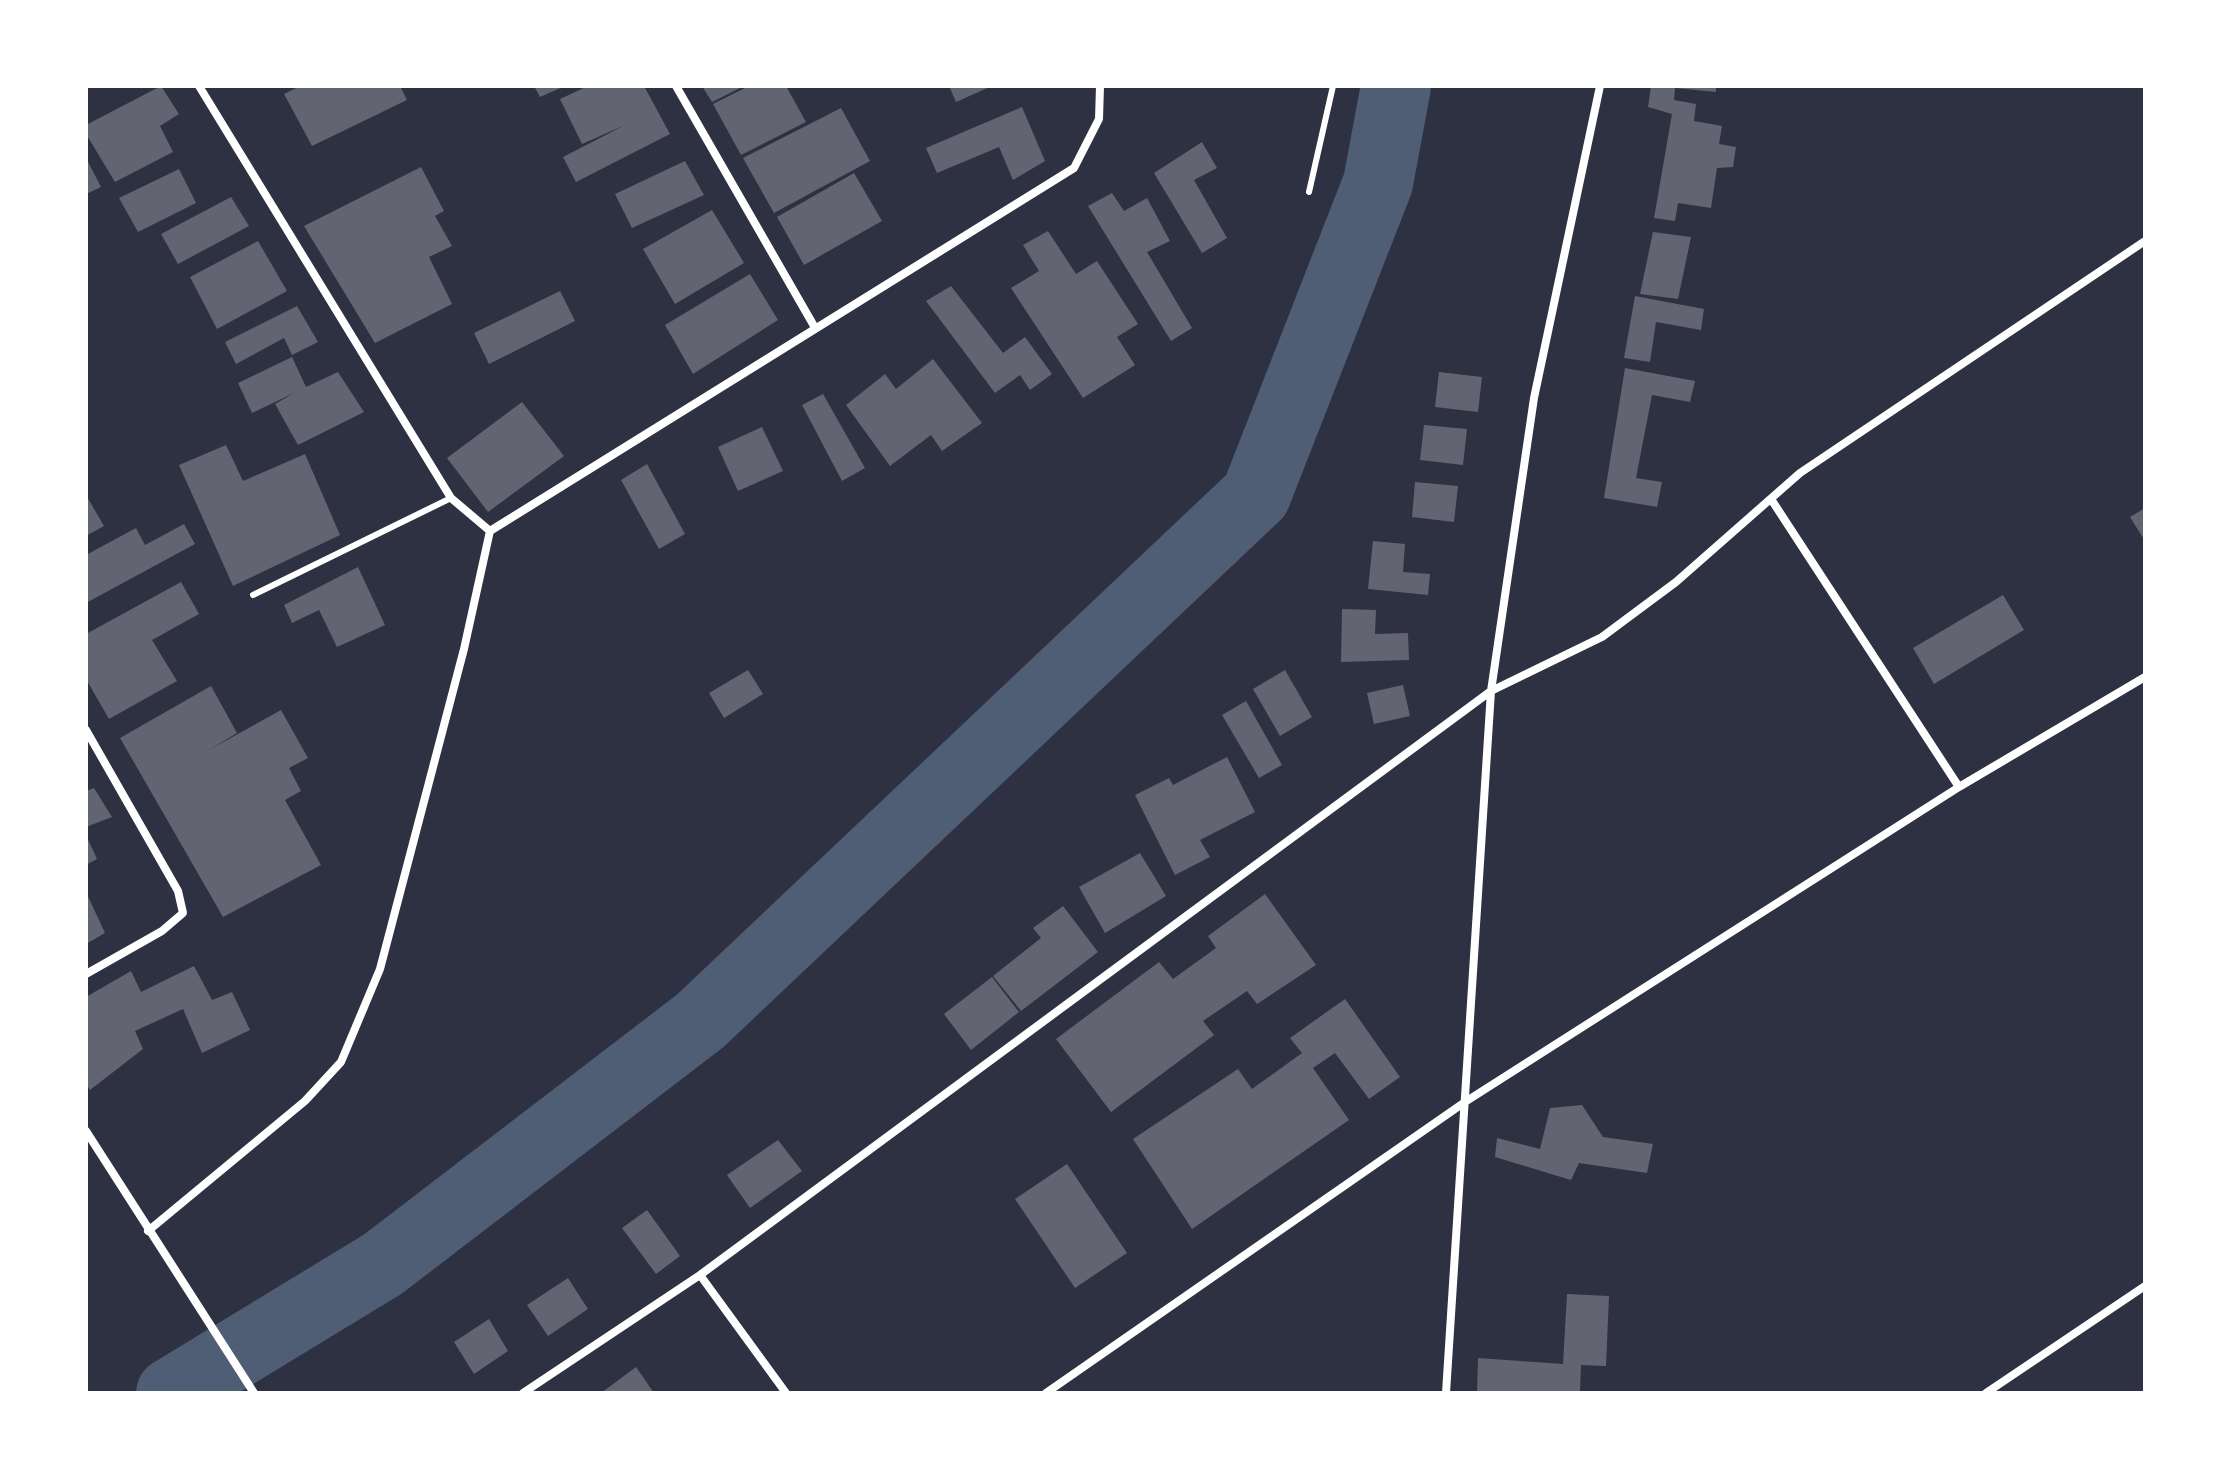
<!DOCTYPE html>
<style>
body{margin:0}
#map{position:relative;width:2231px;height:1479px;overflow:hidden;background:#2d3142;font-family:"IBM Plex Sans",sans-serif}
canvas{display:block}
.frame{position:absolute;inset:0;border:88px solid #fff;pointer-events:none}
</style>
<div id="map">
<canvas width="2231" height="1479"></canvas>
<div class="frame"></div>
</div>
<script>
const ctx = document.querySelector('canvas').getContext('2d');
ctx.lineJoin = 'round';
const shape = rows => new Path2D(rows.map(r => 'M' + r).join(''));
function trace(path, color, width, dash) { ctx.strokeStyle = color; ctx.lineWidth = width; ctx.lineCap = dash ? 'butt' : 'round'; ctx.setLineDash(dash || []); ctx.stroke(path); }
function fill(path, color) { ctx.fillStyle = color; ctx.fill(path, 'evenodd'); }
trace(shape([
 [171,1393,383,1264,700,1021,1256,495,1378,183,1396,86]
]), '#4f5d75', 70);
fill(shape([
 [161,86,179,114,160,126,173,152,115,182,86,134,86,125],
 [300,86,400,86,407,100,312,146,284,94],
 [534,86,565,86,540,97],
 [588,86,644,86,670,134,576,182,563,157,625,125,582,144,560,99],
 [702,86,744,86,712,102],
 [749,86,786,86,806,122,741,155,713,104],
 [949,86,992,86,956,102],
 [1651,86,1716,86,1716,92,1675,88,1674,100,1696,104,1694,121,1722,126,1719,144,1736,147,1733,167,1717,168,1711,208,1678,203,1675,221,1654,218,1672,114,1648,107],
 [1022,107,1045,161,1013,180,999,147,937,173,926,148],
 [841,108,870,161,774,213,743,158],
 [1202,142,1217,168,1194,180,1227,238,1202,253,1154,173],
 [86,158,101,187,86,194],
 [685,161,704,195,632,228,615,194],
 [421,167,444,211,435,216,452,246,429,257,452,304,375,343,304,226],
 [179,169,196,203,138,232,119,198],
 [854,173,882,221,804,265,777,217],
 [1112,193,1124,211,1147,198,1170,241,1147,252,1192,328,1171,341,1088,206],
 [231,197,249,226,178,264,161,234],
 [712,210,744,263,675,304,643,249],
 [1048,231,1076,274,1097,261,1138,324,1117,337,1135,365,1083,398,1011,288,1039,271,1023,245],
 [1653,232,1691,237,1678,299,1640,294],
 [258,241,287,291,217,329,190,277],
 [750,274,778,320,693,374,665,325],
 [951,286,1003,353,1025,337,1052,374,1030,390,1020,375,995,393,926,301],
 [560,291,575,321,489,364,474,333],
 [1635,296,1704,309,1701,330,1656,322,1650,362,1624,358],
 [297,306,318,342,292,355,284,338,236,364,225,342],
 [292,357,306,387,338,372,364,412,298,445,275,404,294,393,252,413,238,383],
 [933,359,982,423,942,451,931,435,890,466,846,405,885,374,896,389],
 [1625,368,1695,381,1690,402,1652,395,1636,478,1662,482,1657,507,1604,498],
 [1439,372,1482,377,1478,412,1435,407],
 [823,394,865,468,842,481,802,405],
 [522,402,564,456,488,512,447,458],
 [1424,425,1467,429,1463,465,1420,460],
 [762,427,783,471,738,491,718,447],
 [226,445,243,481,305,454,340,535,233,586,179,465],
 [647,464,685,534,659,549,621,480],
 [1415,482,1458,486,1454,522,1412,517],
 [86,495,104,526,86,536],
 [2145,508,2145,541,2130,517],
 [184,524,195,544,86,603,86,555,136,528,145,545],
 [1373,541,1405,544,1403,572,1430,574,1428,595,1368,589],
 [358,567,385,625,337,647,319,610,292,623,284,605],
 [181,582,199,614,152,640,177,681,109,719,86,679,86,634],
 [2003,595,2024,630,1934,684,1913,648],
 [1342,609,1376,610,1375,634,1408,633,1409,660,1341,662],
 [748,670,763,694,724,718,709,693],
 [1285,670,1312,717,1280,736,1253,689],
 [1403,685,1410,716,1374,724,1367,693],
 [211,686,237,733,209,750,281,710,308,758,289,768,301,791,285,800,321,865,223,917,120,738],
 [1246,701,1282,765,1259,778,1222,715],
 [1227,757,1255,812,1200,840,1210,857,1175,875,1135,795,1169,778,1173,785],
 [94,788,112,817,86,827,86,791],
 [86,835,97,859,86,865],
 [1140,853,1166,896,1105,933,1079,887],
 [86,892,105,933,86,944],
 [1265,894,1316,965,1257,1004,1247,991,1203,1021,1214,1035,1111,1112,1056,1039,1159,962,1173,979,1216,948,1208,936],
 [1063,906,1098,952,1021,1011,993,976,1041,938,1033,928],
 [194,966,212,1000,232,992,250,1030,202,1053,183,1009,135,1031,143,1049,90,1090,86,1084,86,997,131,971,141,992],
 [992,977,1019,1012,971,1050,944,1014],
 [1345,999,1400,1077,1369,1099,1335,1053,1313,1068,1349,1120,1192,1229,1133,1139,1238,1069,1252,1089,1302,1053,1290,1038],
 [1582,1105,1603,1137,1653,1144,1647,1173,1579,1163,1571,1180,1495,1157,1497,1138,1540,1149,1550,1108],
 [778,1140,802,1171,750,1208,727,1175],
 [1067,1164,1127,1253,1075,1288,1015,1199],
 [647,1210,680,1256,656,1274,622,1228],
 [568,1278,588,1309,548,1336,527,1305],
 [1567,1294,1609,1296,1606,1366,1581,1365,1580,1393,1477,1393,1478,1358,1563,1364],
 [489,1319,508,1351,474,1374,454,1342],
 [636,1367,654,1393,601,1393]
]), '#626471');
trace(shape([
 [1309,192,1333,86],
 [253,595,451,498]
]), '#fff', 6);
trace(shape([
 [199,86,451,498,490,531],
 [676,86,814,326],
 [1771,499,1959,787],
 [86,730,178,891,183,913,162,931,86,974],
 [86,1131,254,1393],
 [148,1231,305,1101,341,1062,380,969,464,649,490,531,1074,168,1099,119,1100,86],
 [700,1275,786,1393],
 [523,1393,700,1275,1491,691,1602,637,1676,582,1800,473,2145,241],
 [1046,1393,1465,1102,1959,787,2145,677],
 [1446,1393,1491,691,1534,398,1600,86],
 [1986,1393,2145,1286]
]), '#fff', 8);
</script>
